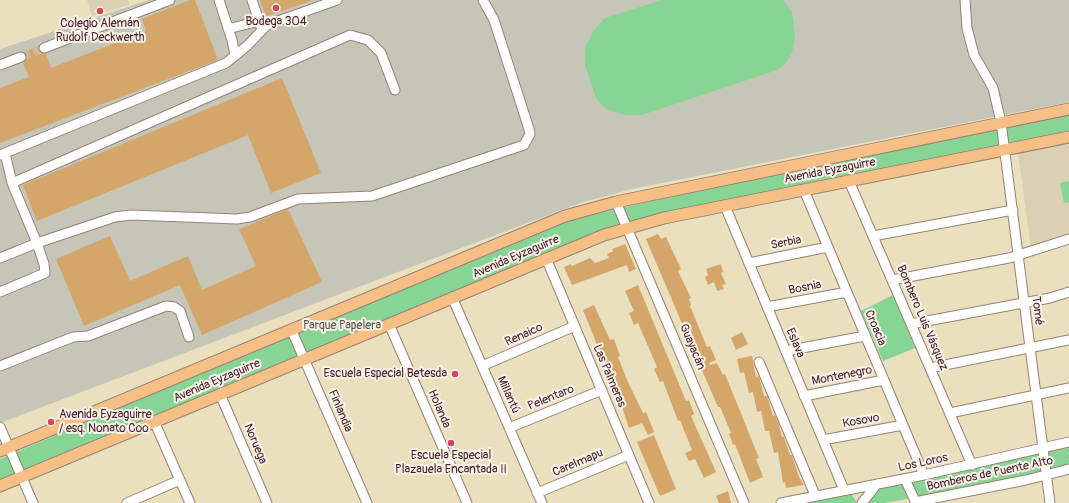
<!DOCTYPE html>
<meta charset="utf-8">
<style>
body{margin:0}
canvas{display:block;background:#eae0be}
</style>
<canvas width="1069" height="503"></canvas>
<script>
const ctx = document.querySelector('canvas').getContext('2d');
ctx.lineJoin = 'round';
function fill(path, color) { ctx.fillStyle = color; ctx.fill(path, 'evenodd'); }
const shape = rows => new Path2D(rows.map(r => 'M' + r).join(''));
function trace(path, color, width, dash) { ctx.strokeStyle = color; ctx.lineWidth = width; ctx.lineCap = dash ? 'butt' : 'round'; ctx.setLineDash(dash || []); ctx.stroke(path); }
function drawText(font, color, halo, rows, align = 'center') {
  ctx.font = font + ' Pangolin,sans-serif'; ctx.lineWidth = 4; ctx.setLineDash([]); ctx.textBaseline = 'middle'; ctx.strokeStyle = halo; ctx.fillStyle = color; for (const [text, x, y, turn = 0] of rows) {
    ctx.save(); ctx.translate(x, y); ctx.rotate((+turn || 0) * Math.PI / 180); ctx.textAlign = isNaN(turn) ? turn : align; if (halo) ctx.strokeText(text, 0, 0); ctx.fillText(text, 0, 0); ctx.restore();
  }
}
fill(shape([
 [87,0,128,0,129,5,92,16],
 [1069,144,1069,236,1031,249,1018,153]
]), '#d9d1b1');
fill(shape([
 [149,0,1069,0,1069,102,632,189,580,203,0,423,0,49]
]), '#c5c5b8');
fill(shape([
 [662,0,783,0,792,12,795,34,792,53,785,64,777,70,642,115,625,115,606,109,596,98,585,65,585,48,594,30,605,18],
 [1069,113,1069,133,642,219,0,480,0,459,320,322,569,220,686,193],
 [1069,181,1069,202,1064,203,1060,183],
 [893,295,915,348,883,361,861,311],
 [1069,448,1069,466,1055,470,886,503,866,503,880,489],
 [845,495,852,495,857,503,808,503]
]), '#86d595');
fill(shape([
 [190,0,195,0,218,60,0,143,0,88,29,77,23,63,27,58,23,52,39,46,40,52,46,54,51,68,146,31,142,19],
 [260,0,310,0,311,1,266,16],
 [282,78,321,173,271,193,248,135,37,221,23,185],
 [288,209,322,282,202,335,180,285,84,326,56,259,110,236,130,281,188,256,202,290,256,266,239,229],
 [658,234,661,239,666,237,681,269,678,271,691,298,689,299,691,305,690,306,707,347,710,346,716,360,709,363,710,365,717,363,723,375,725,374,759,458,756,459,763,477,750,483,735,444,733,445,729,434,731,433,720,407,718,407,704,375,646,239],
 [625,244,636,269,629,272,627,265,572,285,564,267,571,264,572,266,590,258,595,263,609,258,607,254,613,251,612,249],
 [721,264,723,272,721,273,726,284,722,285,724,289,717,291,714,282,708,285,705,277,708,275,706,269],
 [638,285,686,401,689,400,694,414,691,416,716,472,704,478,695,459,689,461,685,453,692,450,680,420,678,421,663,381,660,382,654,369,657,367,638,323,634,325,629,313,634,311,625,291],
 [594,305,610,340,614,339,620,356,618,357,627,380,643,413,646,412,654,432,648,435,642,423,629,428,621,404,583,310],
 [742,332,748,344,736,350,731,338],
 [752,356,756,377,759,376,764,396,767,396,773,416,775,415,779,425,782,437,784,437,790,455,792,455,799,477,804,485,786,488,785,482,783,483,778,452,774,453,769,431,765,431,761,411,757,412,753,392,749,393,744,372,740,373,737,359],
 [654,435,676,489,660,496,637,442],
 [728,491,731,503,719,503,716,496]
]), '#d4a66a');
trace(shape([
 [21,57,44,48]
]), '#cab9a1', 9, [9, 4.5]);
const minor = shape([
 [219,0,232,40,235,56],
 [252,0,261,27],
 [965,0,967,28,974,55,993,88,1001,122,1050,503],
 [228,29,259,21,271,23],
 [44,48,170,0],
 [0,65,21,57],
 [5,153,226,63,248,45,267,25,337,0],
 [0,155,5,153,12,183,37,243,44,264,45,273,0,292],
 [849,181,972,465],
 [12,183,350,35,368,40,381,53,395,90],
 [804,190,924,475],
 [616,202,744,503],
 [725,206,844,490],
 [873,236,1013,210],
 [0,258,37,243,115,217,131,215,237,219,250,217,298,199,372,196,524,145,530,134,529,129,494,20,483,0],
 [546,258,649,503],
 [749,263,828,247],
 [892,280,1009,258,1069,239],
 [452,297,542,503],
 [767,307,847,292],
 [389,324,467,503],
 [911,324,1050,298,1069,292],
 [291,329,367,503],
 [786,351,865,336],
 [759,362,815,495],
 [0,366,73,337,88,336,166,306,174,307,180,311,189,337],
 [482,366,575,326],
 [930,368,1069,340],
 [220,394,267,503],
 [804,396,884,380],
 [950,413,1069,388],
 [154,421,190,503],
 [0,427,33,503],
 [509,428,602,390],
 [823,440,903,425],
 [905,479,916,503],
 [537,493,629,455],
 [915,502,1026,480,1069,469],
 [127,503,180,480],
 [781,503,924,475,1069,442],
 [862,503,877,484]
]);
const major = shape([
 [0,451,565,216,616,202,1069,109],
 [0,486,604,235,664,218,1069,137]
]);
trace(minor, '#9a8074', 11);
trace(major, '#9a8074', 13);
trace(minor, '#fff', 9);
trace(major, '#f5bf86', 11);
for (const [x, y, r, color] of [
 [276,8,4,"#d1495b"],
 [100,11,4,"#d1495b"],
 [455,374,4,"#d1495b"],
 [51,422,4,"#d1495b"],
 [451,443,4,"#d1495b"]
]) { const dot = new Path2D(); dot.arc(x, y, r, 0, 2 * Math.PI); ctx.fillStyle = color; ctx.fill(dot); trace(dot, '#f7f3e8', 1.5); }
drawText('12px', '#4a1f2b', '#f7f3e8', [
 ["Bodega 304",276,22],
 ["Colegio Alemán",100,24],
 ["Rudolf Deckwerth",100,38],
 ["Escuela Especial Betesda",447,374,"right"],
 ["Avenida Eyzaguirre",59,415,"left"],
 ["/ esq. Nonato Coo",59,429,"left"],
 ["Escuela Especial",451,456],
 ["Plazauela Encantada II",451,470]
]);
drawText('12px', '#4a1f2b', '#f7f3e8', [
 ["Avenida Eyzaguirre",830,171,-11],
 ["Serbia",786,243,-11],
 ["Avenida Eyzaguirre",516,257,-23],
 ["Bosnia",805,288,-11],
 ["Tomé",1037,311,83],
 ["Bombero Luis Vásquez",922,318,67],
 ["Croacia",875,328,67],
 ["Renaico",524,335,-24],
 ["Eslava",795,343,67],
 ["Guayacán",692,347,67],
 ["Las Palmeras",609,376,67],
 ["Montenegro",842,376,-11],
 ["Avenida Eyzaguirre",217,381,-23],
 ["Millantú",508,395,66],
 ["Pelentaro",551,398,-22],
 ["Holanda",439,409,67],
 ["Finlandia",340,411,67],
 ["Kosovo",861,421,-10],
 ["Noruega",255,444,67],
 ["Carelmapu",578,463,-23],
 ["Los Loros",923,463,-12],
 ["Bomberos de Puente Alto",990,474,-12]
]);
drawText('12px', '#5c564b', '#f7f3e8', [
 ["Parque Papelera",342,326]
]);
</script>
